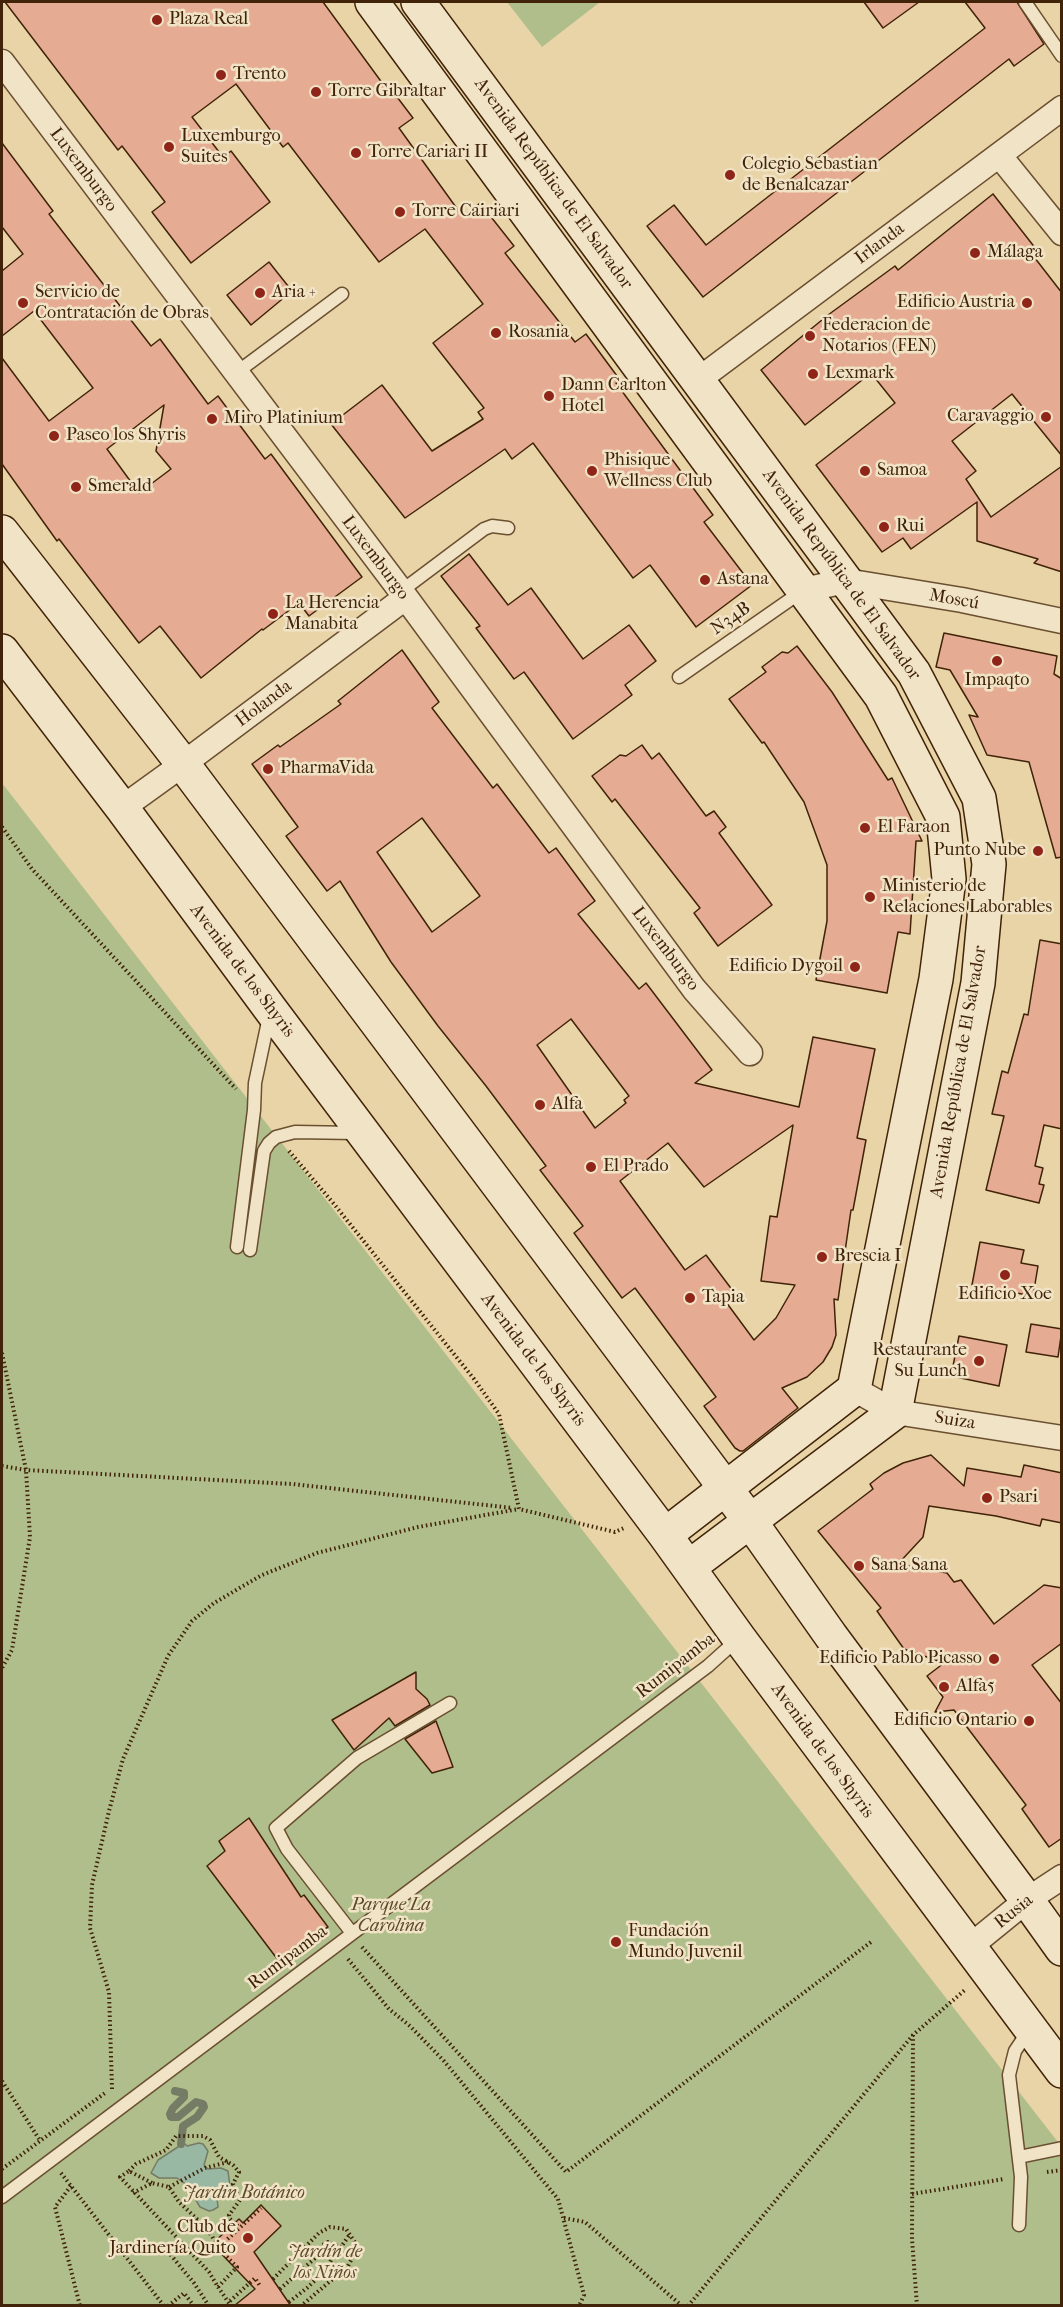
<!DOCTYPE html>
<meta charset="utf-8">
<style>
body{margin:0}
#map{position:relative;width:1063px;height:2307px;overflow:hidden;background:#e9d4a7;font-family:"IM FELL French Canon",serif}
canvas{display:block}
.frame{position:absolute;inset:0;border:3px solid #402308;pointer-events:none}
</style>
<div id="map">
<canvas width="1063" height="2307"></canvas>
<div class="frame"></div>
</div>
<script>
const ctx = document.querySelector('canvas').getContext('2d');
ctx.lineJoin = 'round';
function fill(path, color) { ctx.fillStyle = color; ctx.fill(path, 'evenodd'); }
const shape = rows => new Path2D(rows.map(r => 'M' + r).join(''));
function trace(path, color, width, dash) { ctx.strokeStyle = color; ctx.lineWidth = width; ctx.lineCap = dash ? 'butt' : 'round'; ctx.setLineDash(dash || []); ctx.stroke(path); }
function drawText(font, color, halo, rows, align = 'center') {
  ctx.font = font + ' "IM FELL French Canon",serif'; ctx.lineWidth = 5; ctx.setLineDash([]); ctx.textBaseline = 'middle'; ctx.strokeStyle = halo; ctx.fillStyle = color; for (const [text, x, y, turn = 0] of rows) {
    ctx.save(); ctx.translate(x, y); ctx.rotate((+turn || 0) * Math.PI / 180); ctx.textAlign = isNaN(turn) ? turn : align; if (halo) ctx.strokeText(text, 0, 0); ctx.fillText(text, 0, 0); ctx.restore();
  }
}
fill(shape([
 [507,2,600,2,542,47],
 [2,783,1061,2146,1061,2305,2,2305]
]), '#b0be8c');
const water = shape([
 [184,2143,187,2146,199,2143,203,2144,208,2151,204,2165,208,2169,221,2168,228,2171,231,2194,229,2197,217,2198,218,2207,213,2210,209,2211,200,2207,187,2185,177,2178,159,2178,151,2173,158,2160,184,2143]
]);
fill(water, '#98b8a3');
trace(water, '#757c65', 1.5);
trace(shape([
 [175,2091,184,2093,184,2097,173,2108,170,2114,171,2117,178,2117,196,2102,203,2104,204,2107,197,2117,183,2126,181,2144]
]), '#757c65', 8);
const building = shape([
 [5,2,323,2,391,95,394,93,413,118,399,128,463,217,480,203,514,246,505,253,575,342,586,334,620,380,616,383,713,515,704,522,752,585,696,627,650,565,633,578,533,443,512,459,505,449,405,518,331,424,382,385,432,451,483,419,478,412,484,408,433,343,483,304,425,229,379,262,288,143,283,147,236,84,192,117,223,157,231,151,270,202,191,263,152,212,165,202,122,146,118,150,5,2],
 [864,2,919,2,883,28,864,2],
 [965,2,1017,2,1044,44,1014,66,1009,59,703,297,647,226,674,205,706,245,985,28,965,2],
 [2,143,53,211,49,214,151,346,160,339,208,404,218,396,265,459,271,454,362,577,309,616,299,603,263,630,262,629,201,678,160,626,139,643,59,539,57,541,2,464,2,358,49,421,93,388,34,311,2,336,2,271,23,254,2,227,2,143],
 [164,405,156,451,171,469,139,493,107,449,164,405],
 [993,194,1036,249,1031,253,1062,293,1062,456,1012,394,952,441,976,471,966,479,991,517,1062,466,1062,572,1034,563,1038,559,977,541,977,502,911,549,903,538,882,552,816,465,895,403,871,373,805,425,761,370,828,315,895,266,898,270,993,194],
 [269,262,292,291,251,325,227,295,269,262],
 [469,554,508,605,531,588,583,659,629,625,656,661,625,685,632,695,573,739,524,672,514,679,476,628,480,626,441,576,469,554],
 [944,633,1057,656,1054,674,1062,679,1062,857,1056,858,1029,762,987,755,969,715,978,717,950,670,936,667,944,633],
 [797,646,832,692,888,780,892,778,922,841,916,841,910,934,898,932,887,993,816,980,827,921,827,865,804,802,764,742,762,743,729,699,766,672,762,667,782,652,788,653,797,646],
 [402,650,439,702,432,708,493,788,497,784,549,853,556,848,595,901,578,914,639,989,646,983,712,1070,695,1083,799,1107,813,1037,875,1049,857,1138,866,1140,853,1210,851,1210,838,1300,834,1299,836,1335,832,1347,823,1362,807,1377,782,1388,798,1408,743,1451,740,1451,735,1448,704,1406,716,1397,635,1288,622,1298,574,1233,583,1226,540,1170,546,1166,486,1086,438,1026,391,962,340,881,327,891,286,836,298,827,252,764,278,745,280,747,341,704,338,701,402,650],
 [422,818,480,896,432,932,377,852,422,818],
 [571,1019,629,1096,624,1100,626,1103,595,1128,537,1045,571,1019],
 [793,1125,777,1217,770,1216,761,1281,795,1285,776,1318,754,1340,726,1302,736,1295,706,1255,685,1270,620,1181,668,1143,704,1187,793,1125],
 [642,745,652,759,659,753,706,816,714,811,726,827,719,833,772,905,718,946,694,913,700,908,615,799,612,802,592,776,620,755,626,756,642,745],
 [1040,940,1062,944,1062,1129,1044,1125,1035,1166,1043,1168,1039,1184,1044,1185,1039,1203,986,1190,1004,1116,992,1114,1002,1071,1008,1073,1024,1014,1028,1015,1040,940],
 [980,1242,1024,1250,1021,1263,1038,1266,1033,1296,972,1285,980,1242],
 [1031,1324,1062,1329,1058,1357,1026,1352,1031,1324],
 [959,1336,1007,1345,999,1386,951,1376,959,1336],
 [931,1455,964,1486,967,1468,1021,1477,1024,1465,1062,1473,1062,1523,1042,1519,1040,1526,996,1516,929,1506,923,1537,898,1564,947,1573,954,1582,961,1580,994,1624,1044,1585,1062,1588,1062,1643,1032,1665,1062,1704,1062,1838,1049,1847,1022,1809,1026,1805,954,1710,935,1712,943,1697,927,1676,944,1663,904,1649,877,1611,881,1608,818,1531,873,1489,870,1484,884,1473,903,1463,931,1455],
 [416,1672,416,1689,427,1699,430,1705,395,1726,389,1718,354,1750,332,1720,416,1672],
 [436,1721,453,1767,432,1773,405,1739,436,1721],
 [249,1818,301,1897,304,1895,328,1927,278,1960,207,1866,225,1851,219,1841,249,1818],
 [261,2205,281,2226,254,2252,291,2306,234,2306,255,2289,212,2244,239,2219,243,2223,261,2205]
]);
fill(building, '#e5ac93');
trace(building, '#402308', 1.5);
const lane = shape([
 [1025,2,1062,56],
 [236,373,342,294],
 [400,592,484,529,492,526,508,528],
 [679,677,801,592],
 [237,1247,254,1110,255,1083,269,1017],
 [250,1250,264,1151,269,1143,276,1137,295,1132,356,1133],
 [352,1933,287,1849,276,1828,357,1758,450,1703],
 [1019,2157,1062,2148],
 [2,2197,708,1666,738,1639],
 [1019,2225,1021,2177,1009,2075,1015,2051,1029,2030]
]);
const street = shape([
 [2,62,398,587,694,989,750,1053],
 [999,155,1062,233],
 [698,380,1062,108],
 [803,590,846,581,962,600,1062,621],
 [122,808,183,764,405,598],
 [854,1389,895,1412,1062,1438],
 [968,1948,1027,1900,1062,1877]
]);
const secondary = shape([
 [372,2,881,696,943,817,949,879,936,979,854,1389,665,1535],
 [418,2,914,673,979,798,989,864,978,983,895,1412,689,1567],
 [2,532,183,764,750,1521,831,1636,1027,1900,1062,1949],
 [2,651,122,808,271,1010,665,1535,739,1638,1062,2071]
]);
trace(lane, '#6a4f30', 15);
trace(street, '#6a4f30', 27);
trace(secondary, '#402308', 36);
trace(shape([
 [2,827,32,869,236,1089],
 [289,1151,334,1204,474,1379,499,1414,519,1509,615,1532,624,1528],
 [2,1353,26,1470,30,1537,12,1650,2,1668],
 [2,1466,26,1470,292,1484,513,1508],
 [362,1947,566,2172,871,1942],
 [348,1959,389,2009,410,2026,444,2061,558,2199,584,2295,579,2306],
 [2,2081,39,2139],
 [112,2089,109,1992,90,1928,92,1885,109,1811,123,1759,168,1656,192,1621,214,1603,262,1575,317,1553,418,1527,519,1509],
 [2,2169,105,2093],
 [129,2171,136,2164,166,2150,176,2136,203,2136,210,2140,219,2157,233,2165,239,2172,233,2184,240,2200,229,2215,230,2219,240,2228],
 [1047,2172,1062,2170],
 [61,2173,164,2306],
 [152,2183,129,2171,120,2177,209,2272,218,2287,237,2267,218,2248,261,2208],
 [71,2186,55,2207,80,2306],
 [169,2187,205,2168,228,2162],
 [133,2193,152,2183,169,2187,179,2202,199,2221],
 [912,2194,1004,2179],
 [564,2218,585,2222,682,2306],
 [186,2229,199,2221,212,2236,218,2248],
 [184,2244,170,2254,194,2283,209,2306],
 [273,2279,319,2233,330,2227,346,2229,358,2247,348,2266,301,2306],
 [218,2287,231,2306],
 [280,2289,321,2253,324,2244,328,2242,341,2247,350,2234],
 [230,2301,255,2278,260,2286],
 [289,2302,307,2288,327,2269,331,2260,329,2255,321,2253],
 [168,2306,184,2293,194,2306],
 [688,2306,913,2035],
 [917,2306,912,2239,913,2035,966,1989]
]), '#402308', 4, [1.5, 3]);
trace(lane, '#f1e3c6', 12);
trace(street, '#f1e3c6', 24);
trace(secondary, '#f1e3c6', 33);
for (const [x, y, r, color] of [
 [157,20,6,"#8f2418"],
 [221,75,6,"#8f2418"],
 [316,92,6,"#8f2418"],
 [169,147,6,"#8f2418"],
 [356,153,6,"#8f2418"],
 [730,175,6,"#8f2418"],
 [400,212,6,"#8f2418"],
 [975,253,6,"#8f2418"],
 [260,293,6,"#8f2418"],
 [23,303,6,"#8f2418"],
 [1027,303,6,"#8f2418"],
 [496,333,6,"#8f2418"],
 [810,336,6,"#8f2418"],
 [813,374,6,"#8f2418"],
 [549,396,6,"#8f2418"],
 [1046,417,6,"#8f2418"],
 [212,419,6,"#8f2418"],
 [54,436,6,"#8f2418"],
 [592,471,6,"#8f2418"],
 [865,471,6,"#8f2418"],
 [76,487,6,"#8f2418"],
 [884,527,6,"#8f2418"],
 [705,580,6,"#8f2418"],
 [273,614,6,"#8f2418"],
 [997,661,6,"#8f2418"],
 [268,769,6,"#8f2418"],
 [865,828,6,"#8f2418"],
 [1038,851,6,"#8f2418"],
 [870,897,6,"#8f2418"],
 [855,967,6,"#8f2418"],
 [540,1105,6,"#8f2418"],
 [591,1167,6,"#8f2418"],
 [822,1257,6,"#8f2418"],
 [1005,1275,6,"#8f2418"],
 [690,1298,6,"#8f2418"],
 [979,1361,6,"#8f2418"],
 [987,1498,6,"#8f2418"],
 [859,1566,6,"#8f2418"],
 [994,1659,6,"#8f2418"],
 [944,1687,6,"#8f2418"],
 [1029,1721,6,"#8f2418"],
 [616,1942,6,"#8f2418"],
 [248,2238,6,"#8f2418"]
]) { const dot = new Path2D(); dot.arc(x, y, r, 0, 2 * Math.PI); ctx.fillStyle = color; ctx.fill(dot); trace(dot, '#f1e3c6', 2); }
drawText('18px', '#402308', '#f1e3c6', [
 ["Plaza Real",169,20],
 ["Trento",233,75],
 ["Torre Gibraltar",328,92],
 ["Luxemburgo",181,137],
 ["Suites",181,158],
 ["Torre Cariari II",368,153],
 ["Colegio Sebastian",742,165],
 ["de Benalcazar",742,186],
 ["Torre Cairiari",412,212],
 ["Málaga",987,253],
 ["Servicio de",35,293],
 ["Contratación de Obras",35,314],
 ["Aria +",272,293],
 ["Edificio Austria",1015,303,"right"],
 ["Federacion de",822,326],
 ["Notarios (FEN)",822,347],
 ["Rosania",508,333],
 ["Lexmark",825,374],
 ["Dann Carlton",561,386],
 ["Hotel",561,407],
 ["Caravaggio",1034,417,"right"],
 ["Miro Platinium",224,419],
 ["Paseo los Shyris",66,436],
 ["Phisique",604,461],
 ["Wellness Club",604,482],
 ["Samoa",877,471],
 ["Smerald",88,487],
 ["Rui",896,527],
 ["Astana",717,580],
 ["La Herencia",285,604],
 ["Manabita",285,625],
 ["Impaqto",997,681,"center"],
 ["PharmaVida",280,769],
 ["El Faraon",877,828],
 ["Punto Nube",1026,851,"right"],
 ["Ministerio de",882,887],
 ["Relaciones Laborables",882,908],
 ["Edificio Dygoil",843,967,"right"],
 ["Alfa",552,1105],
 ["El Prado",603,1167],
 ["Brescia I",834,1257],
 ["Edificio Xoe",1005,1295,"center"],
 ["Tapia",702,1298],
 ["Restaurante",967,1351,"right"],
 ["Su Lunch",967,1372,"right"],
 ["Psari",999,1498],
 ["Sana Sana",871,1566],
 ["Edificio Pablo Picasso",982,1659,"right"],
 ["Alfa5",956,1687],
 ["Edificio Ontario",1017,1721,"right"],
 ["Fundación",628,1932],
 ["Mundo Juvenil",628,1953],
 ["Club de",236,2228,"right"],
 ["Jardinería Quito",236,2249,"right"]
], 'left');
drawText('18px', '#402308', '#f1e3c6', [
 ["Luxemburgo",83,170,53],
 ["Avenida República de El Salvador",553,184,54],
 ["Irlanda",880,244,-37],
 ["Luxemburgo",375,558,53],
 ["Avenida República de El Salvador",841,575,54],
 ["Moscú",954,600,10],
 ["N34B",731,619,-35],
 ["Holanda",264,704,-37],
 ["Luxemburgo",665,949,53],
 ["Avenida de los Shyris",242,971,53],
 ["Avenida República de El Salvador",959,1072,-80],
 ["Avenida de los Shyris",533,1360,53],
 ["Suiza",955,1421,9],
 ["Rumipamba",676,1666,-38],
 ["Avenida de los Shyris",822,1751,54],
 ["Rusia",1014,1912,-39],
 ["Rumipamba",288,1958,-37]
]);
drawText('italic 18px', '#5c4a29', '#f1e3c6', [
 ["Parque La",391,1906],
 ["Carolina",391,1927],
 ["Jardin Botánico",244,2194],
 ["Jardín de",325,2253],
 ["los Niños",325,2274]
]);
</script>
